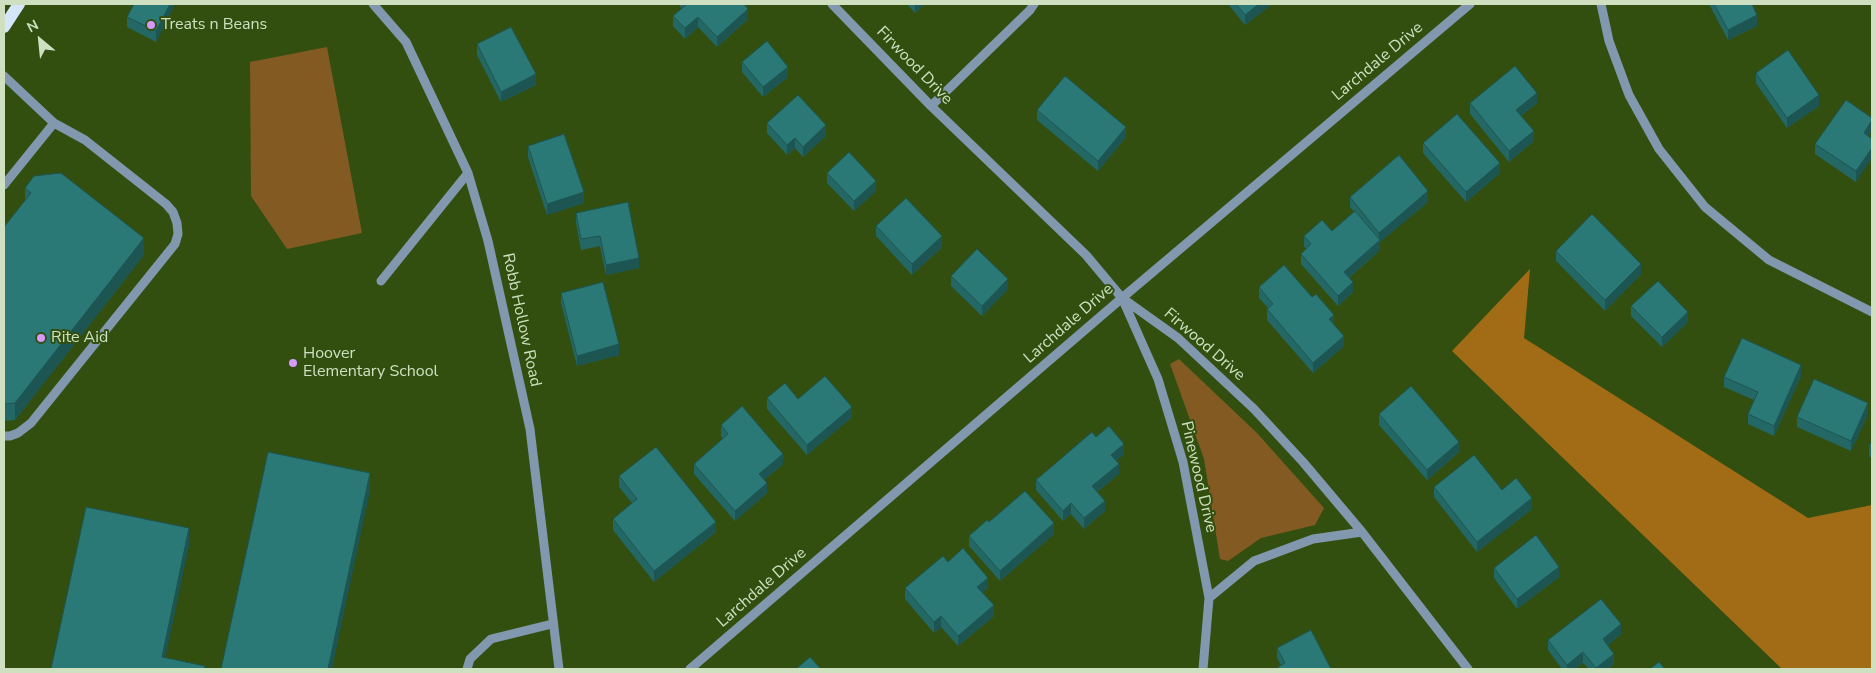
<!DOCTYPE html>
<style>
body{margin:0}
#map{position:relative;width:1876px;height:673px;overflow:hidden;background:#324f10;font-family:"Nunito Sans",sans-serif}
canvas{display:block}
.frame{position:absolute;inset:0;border:5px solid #cee0c0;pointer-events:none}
.north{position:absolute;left:15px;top:15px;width:50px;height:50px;-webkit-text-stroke:4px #324f10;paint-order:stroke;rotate:332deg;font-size:14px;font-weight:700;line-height:20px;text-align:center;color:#cee0c0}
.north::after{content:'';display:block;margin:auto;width:18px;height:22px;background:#cee0c0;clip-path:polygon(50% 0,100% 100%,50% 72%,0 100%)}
</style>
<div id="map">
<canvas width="1876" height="673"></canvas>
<div class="frame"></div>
<div class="north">N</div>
</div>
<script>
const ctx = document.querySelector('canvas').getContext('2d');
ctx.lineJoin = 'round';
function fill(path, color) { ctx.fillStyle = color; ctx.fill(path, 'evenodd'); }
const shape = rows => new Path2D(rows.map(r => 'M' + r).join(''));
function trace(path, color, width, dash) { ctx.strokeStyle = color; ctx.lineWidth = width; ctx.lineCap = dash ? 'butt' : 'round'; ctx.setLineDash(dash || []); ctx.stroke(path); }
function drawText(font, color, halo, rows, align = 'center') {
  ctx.font = font + ' "Nunito Sans",sans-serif'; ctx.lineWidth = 4; ctx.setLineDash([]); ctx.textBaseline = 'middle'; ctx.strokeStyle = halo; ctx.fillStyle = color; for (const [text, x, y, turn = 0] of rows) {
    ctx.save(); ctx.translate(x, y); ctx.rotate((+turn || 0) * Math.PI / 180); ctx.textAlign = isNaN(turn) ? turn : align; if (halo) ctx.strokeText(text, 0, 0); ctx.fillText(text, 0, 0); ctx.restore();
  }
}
fill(shape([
 [327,47,362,233,287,249,251,196,250,62],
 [1179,359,1257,433,1324,508,1315,525,1261,538,1228,561,1220,559,1204,459,1170,364]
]), '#825a22');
fill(shape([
 [1530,269,1524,338,1808,518,1872,505,1872,669,1782,669,1452,351]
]), '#a26b16');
trace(shape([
 [373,4,406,42,468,173,488,241,530,429,559,669],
 [832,4,931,106,1086,255,1122,298,1178,338,1254,409,1303,462,1362,532,1468,669],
 [1601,4,1609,41,1629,95,1659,149,1705,207,1769,260,1872,312],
 [4,76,54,123],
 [931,106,1030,10,1034,4],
 [4,185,54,123,85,140,166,204,173,212,177,223,178,234,175,244,31,423,18,433,10,436,4,436],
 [381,281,468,173],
 [1122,298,1158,379,1183,462,1209,598,1203,669],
 [1209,598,1254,561,1313,539,1362,532],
 [467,669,470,659,491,639,552,624],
 [690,669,1122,298,1470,4]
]), '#8298af', 9);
trace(shape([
 [4,27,19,4]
]), '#d5e6fa', 12);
fill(shape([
 [175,4,156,42,127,27,127,17],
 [680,4,744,4,748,19,717,47,698,27,685,39,673,26,673,16,682,8,680,7],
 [907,4,925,4,915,13],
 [1228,4,1272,4,1245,25],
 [1709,4,1752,4,1757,26,1728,40],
 [477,44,536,85,501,102,477,55],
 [742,62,788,77,763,97,742,72],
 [1756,73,1819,106,1787,128,1756,83],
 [1470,103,1537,103,1521,116,1534,141,1509,162,1470,114],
 [1037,110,1126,137,1098,171,1037,120],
 [767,123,826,136,803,157,795,148,787,155,767,133],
 [1872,130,1868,136,1856,182,1815,154,1815,144],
 [1423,143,1500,173,1466,202,1423,153],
 [528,146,584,203,547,215,528,157],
 [827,173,876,191,854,211,827,183],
 [25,188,144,255,15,420,4,421,4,227,25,201],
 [1350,197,1428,202,1380,242,1380,250,1349,278,1353,292,1338,306,1301,264,1301,254,1306,249,1304,246,1304,236,1332,231,1354,212,1350,207],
 [576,213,639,268,606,275,600,246,581,250,576,223],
 [876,226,942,247,912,275,876,236],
 [1556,251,1641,274,1605,311,1556,261],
 [951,276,1008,289,982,316,951,286],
 [1259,287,1334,325,1344,346,1313,373,1267,320,1267,309,1268,308,1259,298],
 [561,293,619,355,577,366,561,303],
 [1631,306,1688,322,1662,347,1631,316],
 [1801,376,1774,436,1748,424,1748,414,1754,400,1724,387,1724,377],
 [767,398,798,399,852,417,807,455,767,409],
 [1379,414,1459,452,1427,480,1379,425],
 [1868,414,1851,451,1797,427,1797,417],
 [721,425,783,464,764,480,767,493,735,521,694,474,694,464,723,439,721,436],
 [1096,437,1124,454,1116,461,1119,474,1097,492,1105,511,1084,529,1071,514,1063,521,1036,490,1036,480],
 [1872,441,1872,458,1869,456,1869,446],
 [619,476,716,532,654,582,613,530,613,519,632,503,619,487],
 [1434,487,1502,490,1532,509,1477,552,1434,497],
 [989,522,1054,534,1000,581,969,546,969,536],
 [948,562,988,588,982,592,994,616,958,646,941,627,934,633,905,599,905,588],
 [1494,568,1559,577,1517,609,1494,578],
 [1621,634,1608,645,1614,664,1608,669,1589,669,1583,663,1575,669,1562,669,1548,650,1548,640],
 [1277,648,1331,669,1278,669,1278,667,1281,665,1277,658]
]), '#246865');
fill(shape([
 [170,4,175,4,156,42,156,31],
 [915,4,925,4,915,13],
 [1259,4,1272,4,1245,25,1245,15],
 [748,9,748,19,717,47,717,37],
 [1757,15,1757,26,1728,40,1728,30],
 [698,17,698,27,685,39,685,28],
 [788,67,788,77,763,97,763,87],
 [536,74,536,85,501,102,501,92],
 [1537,93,1537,103,1516,120,1516,110],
 [1819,95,1819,106,1787,128,1787,118],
 [1872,120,1872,130,1864,143,1864,133],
 [826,125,826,136,803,157,803,147],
 [1126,127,1126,137,1098,171,1098,161],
 [1534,131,1534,141,1509,162,1509,151],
 [795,138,795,148,787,155,787,145],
 [1872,148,1872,158,1856,182,1856,171],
 [1500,163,1500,173,1466,202,1466,192],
 [876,181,876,191,854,211,854,201],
 [1428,191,1428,202,1380,242,1380,250,1344,282,1344,272,1379,240,1379,233],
 [584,192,584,203,547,215,547,204],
 [942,236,942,247,912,275,912,264],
 [144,238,144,255,15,420,15,403],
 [639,258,639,268,606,275,606,265],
 [1641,264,1641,274,1605,311,1605,300],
 [1008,279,1008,289,982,316,982,306],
 [1353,282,1353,292,1338,306,1338,296],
 [1688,312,1688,322,1662,347,1662,337],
 [1334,315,1334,325,1329,319],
 [1344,336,1344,346,1313,373,1313,363],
 [619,344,619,355,577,366,577,356],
 [1801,365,1801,376,1774,436,1774,426],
 [1868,403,1868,414,1851,451,1851,441],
 [852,407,852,417,807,455,807,445],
 [1459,442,1459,452,1427,480,1427,470],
 [1124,444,1124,454,1111,465,1111,455],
 [783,454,783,464,759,484,759,474],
 [1119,464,1119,474,1092,496,1092,486],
 [370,473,370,491,332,669,328,669],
 [767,483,767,493,735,521,735,511],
 [1532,498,1532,509,1477,552,1477,542],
 [1105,501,1105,511,1084,529,1084,518],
 [1071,503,1071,514,1063,521,1063,511],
 [716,522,716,532,654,582,654,571],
 [1054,523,1054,534,1000,581,1000,571],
 [189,528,189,546,163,669,162,657],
 [1559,567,1559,577,1517,609,1517,599],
 [988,578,988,588,977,597,977,587],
 [994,605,994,616,958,646,958,636],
 [941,616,941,627,934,633,934,622],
 [1621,624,1621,634,1603,649,1603,639],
 [1583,652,1583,663,1575,669,1567,669,1567,665],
 [1614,654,1614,664,1608,669,1596,669,1596,668]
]), '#1d5553');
const building = shape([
 [134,4,170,4,156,31,127,17,134,4],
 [687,4,744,4,748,9,717,37,698,17,685,28,673,16,687,4],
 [1236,4,1259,4,1245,15,1236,4],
 [1714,4,1752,4,1757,15,1728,30,1714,4],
 [511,27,536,74,501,92,477,44,511,27],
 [767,41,788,67,763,87,742,62,767,41],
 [1788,50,1819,95,1787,118,1756,73,1788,50],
 [1515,66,1537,93,1516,110,1534,131,1509,151,1470,103,1515,66],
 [1065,76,1126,127,1098,161,1037,110,1065,76],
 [798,95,826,125,803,147,795,138,787,145,767,123,798,95],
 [1846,100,1872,118,1872,120,1864,133,1872,139,1872,148,1856,171,1815,144,1846,100],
 [1457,114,1500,163,1466,192,1423,143,1457,114],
 [564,134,584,192,547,204,528,146,564,134],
 [849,152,876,181,854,201,827,173,849,152],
 [1399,155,1428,191,1379,233,1350,197,1399,155],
 [61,173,144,238,15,403,4,404,4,227,31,193,25,188,34,176,61,173],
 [906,198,942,236,912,264,876,226,906,198],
 [628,202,639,258,606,265,600,236,581,239,576,213,628,202],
 [1355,211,1380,240,1344,272,1353,282,1338,296,1301,254,1311,244,1304,236,1322,220,1332,231,1355,211],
 [1592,214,1641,264,1605,300,1556,251,1592,214],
 [977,249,1008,279,982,306,951,276,977,249],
 [1284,265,1312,297,1316,294,1334,315,1329,319,1344,336,1313,363,1267,309,1273,304,1259,287,1284,265],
 [1658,281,1688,312,1662,337,1631,306,1658,281],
 [603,282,619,344,577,356,561,293,603,282],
 [1742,338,1801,365,1774,426,1748,414,1758,392,1724,377,1742,338],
 [825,376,852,407,807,445,767,398,785,383,798,399,825,376],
 [1814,379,1868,403,1851,441,1797,417,1814,379],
 [1411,386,1459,442,1427,470,1379,414,1411,386],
 [742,406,783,454,759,474,767,483,735,511,694,464,728,434,721,425,742,406],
 [1109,426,1124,444,1111,455,1119,464,1092,486,1105,501,1084,518,1071,503,1063,511,1036,480,1092,432,1096,437,1109,426],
 [1872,441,1872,448,1869,446,1872,441],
 [656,447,716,522,654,571,613,519,637,499,619,476,656,447],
 [268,452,370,473,328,669,221,669,268,452],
 [1474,455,1502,490,1516,478,1532,498,1477,542,1434,487,1474,455],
 [1025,491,1054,523,1000,571,969,536,987,520,989,522,1025,491],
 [86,507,189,528,162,657,205,666,204,669,51,669,86,507],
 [1536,535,1559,567,1517,599,1494,568,1536,535],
 [963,548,988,578,977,587,994,605,958,636,941,616,934,622,905,588,943,556,948,562,963,548],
 [1601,599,1621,624,1603,639,1614,654,1596,668,1583,652,1567,665,1548,640,1601,599],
 [1311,630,1331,669,1279,669,1278,667,1285,663,1277,648,1311,630],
 [810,657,821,669,796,669,810,657],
 [1659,662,1665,669,1650,669,1659,662]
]);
fill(building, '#2a7976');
trace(building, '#1d5553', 1);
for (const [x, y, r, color] of [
 [151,25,5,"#d69bfa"],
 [41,338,5,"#d69bfa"],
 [293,363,5,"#d69bfa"]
]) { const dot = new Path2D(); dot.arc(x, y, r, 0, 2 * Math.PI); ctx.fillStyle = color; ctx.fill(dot); trace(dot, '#324f10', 2); }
drawText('16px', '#cee0c0', '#324f10', [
 ["Treats n Beans",161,25],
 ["Rite Aid",51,338],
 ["Hoover",303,354],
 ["Elementary School",303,372]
], 'left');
drawText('16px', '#cee0c0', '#324f10', [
 ["Larchdale Drive",1378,62,-40],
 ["Firwood Drive",914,66,46],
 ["Robb Hollow Road",521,320,78],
 ["Larchdale Drive",1069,324,-41],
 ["Firwood Drive",1204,345,41],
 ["Pinewood Drive",1198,477,77],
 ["Larchdale Drive",762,588,-41]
]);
</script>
